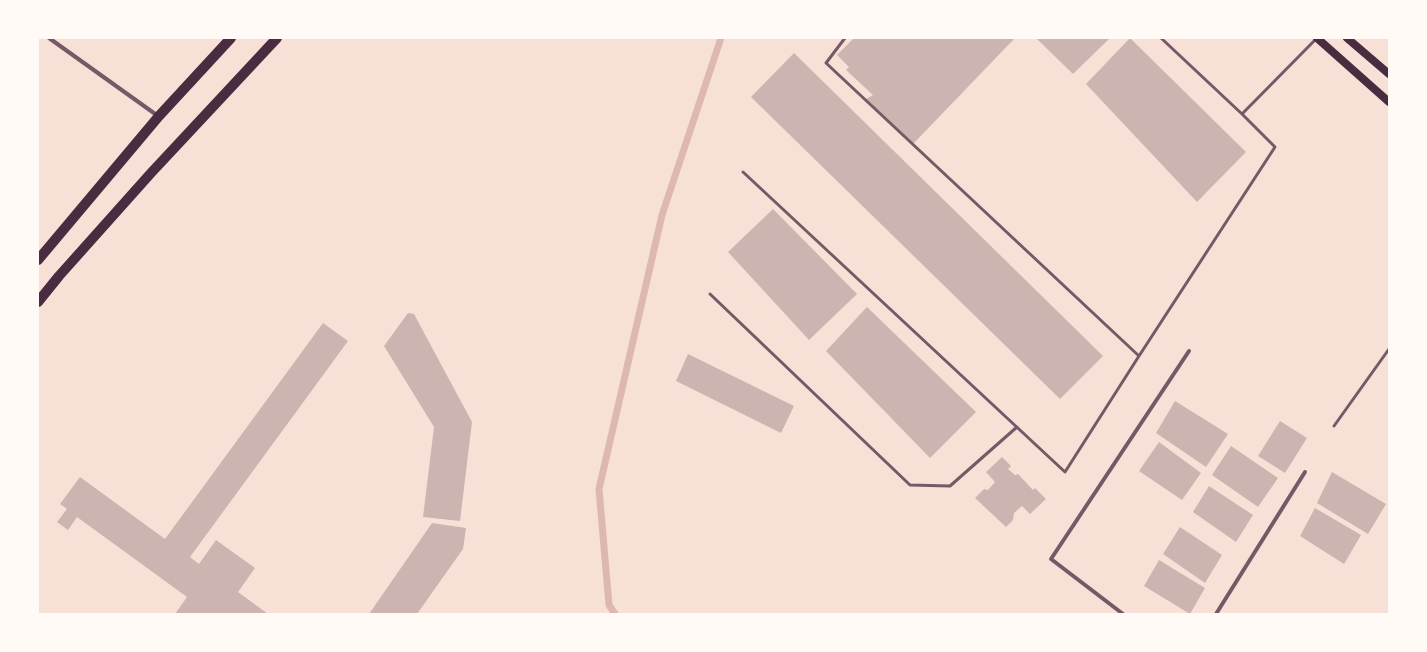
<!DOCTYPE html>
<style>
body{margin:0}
#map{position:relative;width:1427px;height:652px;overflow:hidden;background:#f7e1d7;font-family:Inter,sans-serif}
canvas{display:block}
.frame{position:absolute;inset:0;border:39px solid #fffaf5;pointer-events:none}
</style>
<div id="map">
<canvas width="1427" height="652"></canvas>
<div class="frame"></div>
</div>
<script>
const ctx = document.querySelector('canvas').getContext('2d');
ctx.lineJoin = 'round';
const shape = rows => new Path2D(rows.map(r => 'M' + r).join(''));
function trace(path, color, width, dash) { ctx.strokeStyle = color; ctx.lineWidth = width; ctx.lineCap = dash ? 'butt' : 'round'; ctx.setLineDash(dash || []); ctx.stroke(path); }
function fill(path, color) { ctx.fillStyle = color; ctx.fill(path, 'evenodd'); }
trace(shape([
 [615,614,609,605,599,489,662,215,721,38]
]), '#dcb8b0', 7);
fill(shape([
 [854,38,1015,38,913,144,866,99,873,95,846,70,849,67,837,55],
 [1036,38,1110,38,1073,74],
 [1130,38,1246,152,1197,202,1086,84],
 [794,53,1103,356,1060,399,751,97],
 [773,209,857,294,809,340,728,252],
 [867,307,976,412,930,458,826,351],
 [408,313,414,314,472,422,460,521,423,517,434,427,384,346],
 [323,323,348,341,190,557,199,564,216,540,255,568,238,592,268,614,175,614,187,597,77,517,68,530,57,522,67,509,60,504,80,477,165,539],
 [688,354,794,406,781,433,676,381],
 [1175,401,1228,434,1206,467,1156,433],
 [1280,421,1307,438,1285,473,1258,456],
 [1159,442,1201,473,1182,500,1139,471],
 [1231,446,1278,478,1258,507,1212,475],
 [1002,457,1011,466,1008,469,1015,475,1018,474,1033,490,1035,488,1046,499,1030,514,1022,506,1014,513,1013,520,1006,527,975,498,984,489,988,490,995,482,986,472],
 [1332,472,1386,504,1368,534,1317,503],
 [1209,486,1253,515,1236,542,1193,512],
 [1315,508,1361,535,1344,564,1300,536],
 [432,523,466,528,463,549,417,614,369,614],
 [1180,527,1222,555,1205,583,1163,554],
 [1159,560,1205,588,1190,614,1144,586]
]), '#ccb4b1');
trace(shape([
 [845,38,826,63,1139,356],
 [1161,38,1242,114],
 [743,172,1065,472,1139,356,1275,147,1242,114,1316,39],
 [710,294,910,485,950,486,1017,427],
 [1334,426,1389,349]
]), '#755966', 3);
trace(shape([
 [49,38,158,116],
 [1123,614,1051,559,1189,351],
 [1216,614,1305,472]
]), '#755966', 4);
trace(shape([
 [1317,38,1389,102],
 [1347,38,1389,74]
]), '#4a2c40', 8);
trace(shape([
 [38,260,159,116,231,38],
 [38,302,59,276,151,173,277,38]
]), '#4a2c40', 10);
</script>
